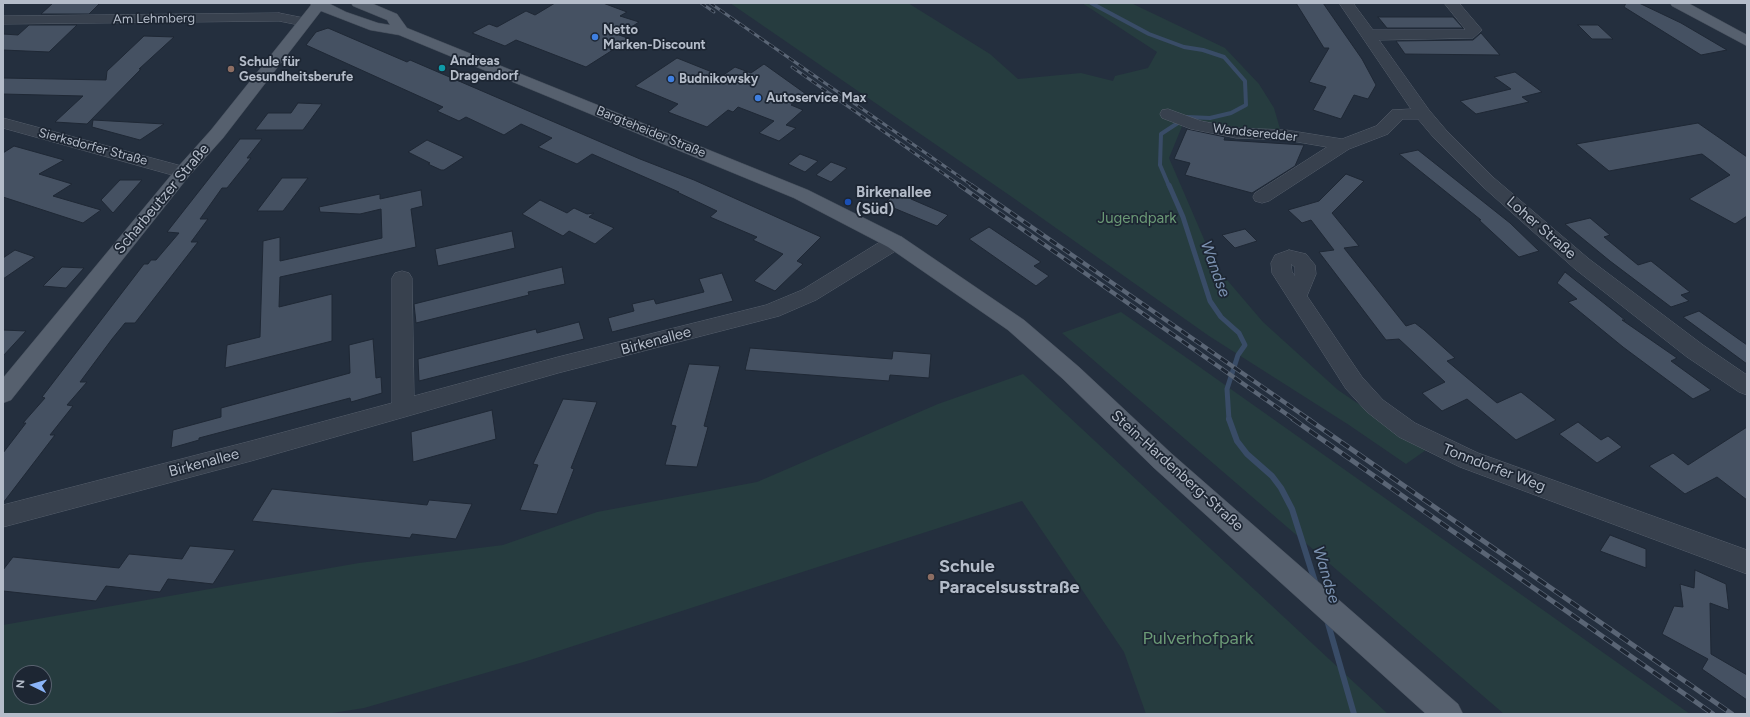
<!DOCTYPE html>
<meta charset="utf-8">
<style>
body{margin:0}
#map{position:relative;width:1750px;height:717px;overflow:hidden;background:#242f3e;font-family:Figtree,sans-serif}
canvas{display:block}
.frame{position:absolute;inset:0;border:4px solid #b4bcc9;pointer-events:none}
.north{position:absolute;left:12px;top:665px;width:40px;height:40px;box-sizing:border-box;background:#1d2633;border:1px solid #59626f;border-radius:50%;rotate:275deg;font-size:11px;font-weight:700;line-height:16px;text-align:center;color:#b4bcc9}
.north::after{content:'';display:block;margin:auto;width:14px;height:18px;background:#8ab4f8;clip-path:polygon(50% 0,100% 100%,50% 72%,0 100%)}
</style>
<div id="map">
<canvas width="1750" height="717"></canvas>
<div class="frame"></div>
<div class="north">N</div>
</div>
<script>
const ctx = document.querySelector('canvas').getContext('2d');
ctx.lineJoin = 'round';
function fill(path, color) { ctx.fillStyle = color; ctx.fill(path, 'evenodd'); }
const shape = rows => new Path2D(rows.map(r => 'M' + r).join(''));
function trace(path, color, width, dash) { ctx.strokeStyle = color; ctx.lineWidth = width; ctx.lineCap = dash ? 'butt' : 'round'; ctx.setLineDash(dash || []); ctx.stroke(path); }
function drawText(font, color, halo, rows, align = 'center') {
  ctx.font = font + ' Figtree,sans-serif'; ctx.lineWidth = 3.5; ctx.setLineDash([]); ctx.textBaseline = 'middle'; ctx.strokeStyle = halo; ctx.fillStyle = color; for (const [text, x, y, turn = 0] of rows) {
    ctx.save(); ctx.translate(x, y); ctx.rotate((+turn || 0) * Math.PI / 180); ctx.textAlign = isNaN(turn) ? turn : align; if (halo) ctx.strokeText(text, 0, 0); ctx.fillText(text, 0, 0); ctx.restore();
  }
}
fill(shape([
 [730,3,908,3,990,54,1018,79,1081,73,1113,81,1115,76,1148,68,1157,52,1082,3,1131,3,1225,48,1259,84,1274,108,1281,132,1237,129,1190,118,1183,124,1169,158,1216,267,1263,322,1338,390,1426,450,1406,464,1349,425,1209,336,1012,197],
 [1121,312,1194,363,1690,714,1504,714,1062,333],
 [1023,374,1388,714,1146,714,1124,652,1022,501,527,661,364,708,326,714,3,714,3,625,359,563,503,545,597,512,757,482,938,404],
 [20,673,44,673,44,697,20,697]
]), '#263c3f');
trace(shape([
 [1091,3,1149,34,1184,47,1203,50,1224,57,1245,81,1246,105,1231,113,1210,118,1187,117,1161,134,1160,165,1169,186]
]), '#394c67', 4);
trace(shape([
 [1169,185,1183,217,1210,301,1221,317,1239,333,1245,345,1238,355,1227,389,1229,420]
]), '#394c67', 5);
trace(shape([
 [1229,419,1237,441,1247,454,1272,476,1281,488,1292,509,1316,585],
 [1327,620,1354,714]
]), '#394c67', 6);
const building = shape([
 [53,3,100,3,89,14,41,14,53,3],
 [555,3,603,3,627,12,620,16,639,22,619,35,630,39,586,67,516,40,505,46,472,33,489,24,497,27,526,11,535,15,555,3],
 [1296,3,1323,3,1362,59,1376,85,1368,99,1354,95,1341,119,1313,110,1326,87,1309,82,1329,48,1324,48,1296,3],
 [1626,3,1639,3,1681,23,1727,50,1701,55,1624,7,1626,3],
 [1378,17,1453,17,1463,28,1387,28,1378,17],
 [29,25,77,25,49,52,3,50,3,34,18,35,29,25],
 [1578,25,1598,25,1613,39,1592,39,1578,25],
 [328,28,407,62,410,60,640,159,694,180,821,237,797,261,803,264,775,291,754,281,783,254,753,240,757,237,710,217,717,211,677,192,679,192,592,154,577,164,538,147,552,138,521,124,504,135,466,117,459,121,437,111,443,107,306,45,316,32,328,28],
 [1481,33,1500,55,1405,54,1396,41,1473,40,1481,33],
 [144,36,174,37,139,69,141,69,87,124,55,122,83,96,3,94,3,78,106,80,107,71,144,36],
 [677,58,722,76,735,67,751,73,764,64,806,94,791,105,803,110,786,125,796,128,779,141,759,133,774,121,738,107,733,112,728,110,707,127,668,112,678,104,635,86,677,58],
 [1515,72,1542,92,1522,97,1529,102,1476,114,1460,101,1511,89,1494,77,1515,72],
 [298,103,322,104,303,130,255,130,268,113,291,113,298,103],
 [93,120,164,124,140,140,92,127,93,120],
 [1698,123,1747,157,1747,216,1735,224,1689,199,1730,175,1702,154,1609,171,1576,144,1698,123],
 [1187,129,1225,137,1224,140,1304,145,1295,166,1252,193,1185,175,1190,163,1174,159,1187,129],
 [240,139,262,139,247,158,251,158,227,188,222,188,200,219,208,219,191,242,198,242,135,323,125,323,112,339,80,382,87,382,67,405,73,406,50,435,55,435,3,503,3,453,26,423,23,423,45,398,42,397,144,264,148,264,151,260,156,260,179,233,167,232,240,139],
 [427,140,464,157,444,170,441,170,428,164,430,163,408,152,427,140],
 [14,146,64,160,39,174,72,184,53,196,101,210,83,223,3,197,3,153,14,146],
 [1418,150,1510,223,1539,251,1519,257,1479,220,1481,220,1399,154,1418,150],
 [800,154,818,161,805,172,788,164,800,154],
 [831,162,847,168,831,182,816,175,831,162],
 [1346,174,1364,181,1332,213,1359,246,1344,248,1406,326,1415,323,1424,330,1455,358,1447,361,1497,403,1521,392,1556,420,1516,440,1467,399,1442,411,1422,393,1445,382,1399,339,1386,340,1319,252,1334,250,1311,220,1302,223,1288,210,1319,201,1346,174],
 [282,178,308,178,283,211,257,211,282,178],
 [120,180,142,180,113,213,101,200,120,180],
 [899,189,915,195,911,199,948,215,937,226,884,204,899,189],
 [421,190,423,206,411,209,416,247,280,277,279,307,332,294,332,341,225,368,227,345,260,337,263,241,280,237,280,261,382,238,381,209,360,214,320,212,319,207,380,194,380,199,421,190],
 [540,200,567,213,574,208,587,214,594,213,589,217,614,228,595,244,569,231,563,236,522,214,540,200],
 [1590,218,1610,235,1604,237,1638,265,1651,261,1690,292,1681,295,1689,301,1671,307,1610,261,1565,224,1590,218],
 [989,227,1041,262,1034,266,1049,276,1036,286,969,239,989,227],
 [1245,229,1257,241,1235,248,1222,235,1245,229],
 [512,231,515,248,438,266,435,249,512,231],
 [15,250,35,257,3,279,3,258,15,250],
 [62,267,84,268,66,288,43,286,62,267],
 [562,267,565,284,528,292,529,295,416,323,414,304,562,267],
 [1565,272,1625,320,1622,320,1677,358,1671,361,1711,390,1693,399,1623,347,1568,302,1577,299,1557,283,1565,272],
 [722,273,733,301,612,332,608,318,634,311,632,304,654,299,656,304,704,292,699,279,722,273],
 [1699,311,1747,345,1747,364,1683,317,1699,311],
 [579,322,584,339,419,381,418,359,536,329,537,333,579,322],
 [3,330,26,331,3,356,3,330],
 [373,339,376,378,381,377,382,393,351,402,350,398,199,438,199,440,171,448,173,430,221,417,221,408,350,373,349,345,373,339],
 [750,348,892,359,893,351,931,354,929,378,890,375,889,381,745,370,750,348],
 [689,364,720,366,704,426,708,427,697,467,665,465,676,426,671,425,689,364],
 [563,399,597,402,571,468,574,469,557,514,520,510,538,465,533,464,563,399],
 [492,410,496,439,413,462,411,432,492,410],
 [1578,422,1601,440,1608,436,1622,447,1597,463,1559,434,1578,422],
 [1747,427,1747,500,1717,477,1685,494,1649,466,1673,453,1688,465,1747,427],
 [272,489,427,505,429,500,472,504,456,539,412,534,410,538,252,521,272,489],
 [1610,535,1646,549,1646,568,1600,551,1610,535],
 [190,546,235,550,213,584,168,579,160,592,106,586,96,601,3,591,3,570,13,557,119,568,129,554,182,559,190,546],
 [1695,570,1726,584,1729,610,1710,603,1711,654,1747,675,1747,700,1702,669,1708,659,1662,634,1674,606,1683,607,1680,584,1694,588,1695,570]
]);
fill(building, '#455162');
trace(building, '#1f2835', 1);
const minor = shape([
 [1339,3,1353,3,1373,30,1464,30,1465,29,1444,3,1459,3,1482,30,1473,38,1379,40,1429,110,1446,130,1494,178,1589,259,1703,345,1747,375,1747,395,1739,392,1687,357,1575,269,1482,186,1434,138,1418,119,1403,119,1388,134,1349,149,1269,201,1262,203,1255,201,1253,197,1255,193,1327,147,1286,140,1236,138,1191,129,1162,118,1160,114,1162,110,1168,109,1201,121,1236,128,1286,130,1342,139,1376,126,1392,110,1411,109,1339,3],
 [279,13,309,19,311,22,309,25,304,26,279,21,3,24,3,16,279,13],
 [3,118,189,168,192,172,189,176,183,178,3,128,3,118],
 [895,236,902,237,905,242,902,247,816,300,779,316,558,373,251,461,3,527,3,505,251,441,392,403,392,278,395,273,402,271,409,273,412,278,414,396,558,357,766,305,802,290,888,237,895,236],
 [1289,250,1306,254,1315,265,1316,274,1307,296,1362,377,1383,400,1415,423,1478,453,1747,550,1747,574,1460,467,1399,437,1367,412,1346,389,1272,273,1271,263,1275,255,1289,250],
 [1291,264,1295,267,1295,276,1292,272,1291,264]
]);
const major = shape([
 [310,3,328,3,346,12,378,23,390,25,387,20,353,6,351,3,371,3,397,14,407,28,808,190,902,237,1024,320,1079,367,1172,454,1458,704,1463,714,1426,714,1154,468,1063,379,1008,330,888,247,794,198,399,35,370,30,321,11,223,138,189,176,11,400,3,403,3,378,177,168,211,130,311,5,310,3],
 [1670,3,1688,3,1747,35,1747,46,1672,6,1670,3]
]);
trace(minor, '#565f6c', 1);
trace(major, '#414a57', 1);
fill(minor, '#38414e');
fill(major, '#56606e');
const railFar2 = shape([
 [701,3,714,12],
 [710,3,973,186],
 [792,67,961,186]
]);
const railFar1 = shape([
 [959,185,1295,420],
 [971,185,1310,420]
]);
const rail = shape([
 [1293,419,1713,714],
 [1308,419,1732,714]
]);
trace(railFar2, '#5a6575', 3);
trace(railFar1, '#5a6575', 4.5);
trace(rail, '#5a6575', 5);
trace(railFar2, '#1d2633', 2, [6]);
trace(railFar1, '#1d2633', 3, [8]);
trace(rail, '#1d2633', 3.5, [10]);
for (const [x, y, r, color] of [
 [595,37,4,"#3f7fe0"],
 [442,68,4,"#0f9aa8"],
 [231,69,4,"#8d6e63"],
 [671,79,4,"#3f7fe0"],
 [758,98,4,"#3f7fe0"],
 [848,202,4,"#1a4fb4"],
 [931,577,4,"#8d6e63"]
]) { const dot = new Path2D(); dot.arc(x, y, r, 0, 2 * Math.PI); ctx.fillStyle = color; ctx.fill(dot); trace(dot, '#1d2633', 1.5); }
drawText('13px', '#b4bcc9', '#1d2633', [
 ["Am Lehmberg",154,19,-1],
 ["Bargteheider Straße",651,132,22],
 ["Wandseredder",1255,133,6],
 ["Sierksdorfer Straße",93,147,15]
]);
drawText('bold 13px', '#b4bcc9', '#1d2633', [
 ["Netto",603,30],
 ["Marken-Discount",603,45],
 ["Andreas",450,61],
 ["Dragendorf",450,76],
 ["Schule für",239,62],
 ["Gesundheitsberufe",239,77],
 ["Budnikowsky",679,79],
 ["Autoservice Max",766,98]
], 'left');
drawText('bold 15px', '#b4bcc9', '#1d2633', [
 ["Birkenallee",856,193],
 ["(Süd)",856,210]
], 'left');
drawText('15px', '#b4bcc9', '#1d2633', [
 ["Scharbeutzer Straße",162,199,-50],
 ["Loher Straße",1541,228,41],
 ["Birkenallee",656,341,-15],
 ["Birkenallee",204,463,-15],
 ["Tonndorfer Weg",1494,468,21],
 ["Stein-Hardenberg-Straße",1177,471,42]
]);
drawText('15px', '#6b9a76', '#1d2633', [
 ["Jugendpark",1137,219]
]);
drawText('italic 16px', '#7c92b1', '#1d2633', [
 ["Wandse",1215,269,70],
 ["Wandse",1326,575,73]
]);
drawText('bold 18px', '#b4bcc9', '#1d2633', [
 ["Schule",939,567],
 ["Paracelsusstraße",939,588]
], 'left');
drawText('18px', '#6b9a76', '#1d2633', [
 ["Pulverhofpark",1198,639]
]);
</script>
